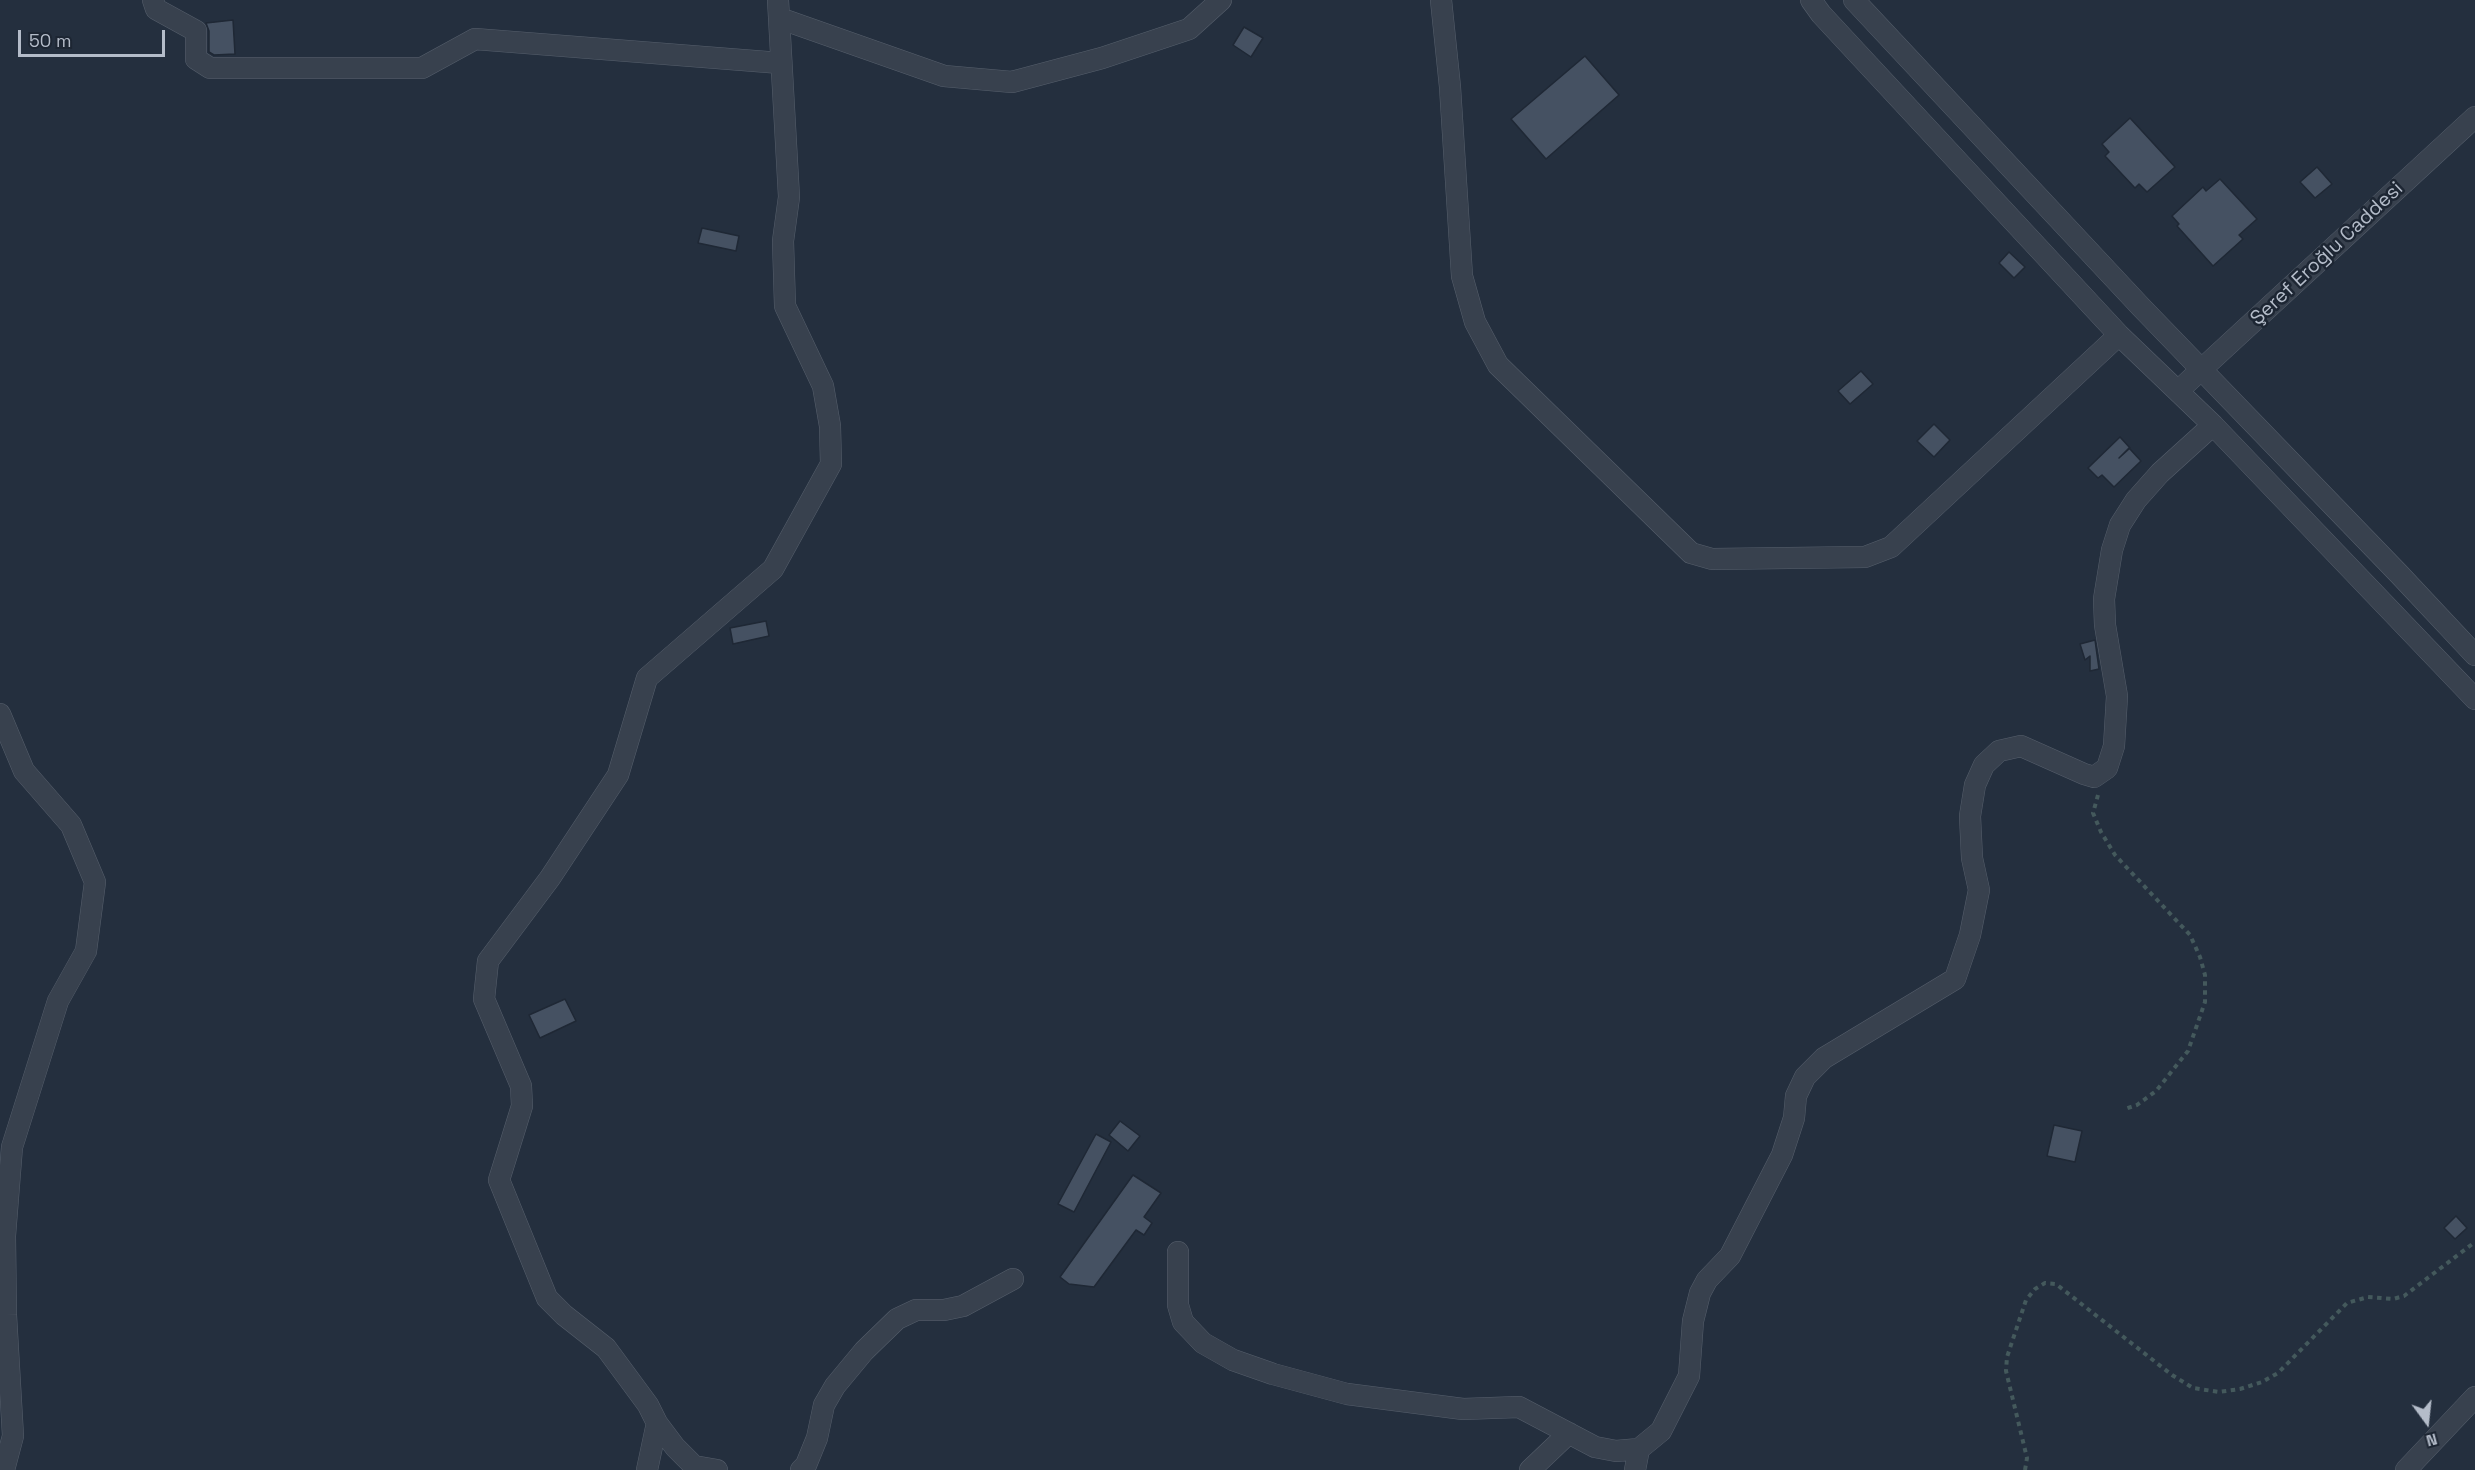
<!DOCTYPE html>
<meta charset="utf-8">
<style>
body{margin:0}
#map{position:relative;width:2475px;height:1470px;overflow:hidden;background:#242f3e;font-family:"Space Grotesk",sans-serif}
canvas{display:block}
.north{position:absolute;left:2397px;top:1392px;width:60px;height:60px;-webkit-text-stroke:4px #1d2633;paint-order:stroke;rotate:165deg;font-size:16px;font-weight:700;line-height:24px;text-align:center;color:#b4bcc9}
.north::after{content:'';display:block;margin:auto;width:21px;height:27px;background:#b4bcc9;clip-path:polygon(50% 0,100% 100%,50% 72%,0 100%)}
.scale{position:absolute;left:18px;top:30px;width:147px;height:27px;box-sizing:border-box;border:3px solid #b4bcc9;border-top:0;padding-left:8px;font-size:18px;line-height:21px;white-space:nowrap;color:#b4bcc9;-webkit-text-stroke:4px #1d2633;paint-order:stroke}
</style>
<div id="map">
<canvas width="2475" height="1470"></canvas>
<div class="north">N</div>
<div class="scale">50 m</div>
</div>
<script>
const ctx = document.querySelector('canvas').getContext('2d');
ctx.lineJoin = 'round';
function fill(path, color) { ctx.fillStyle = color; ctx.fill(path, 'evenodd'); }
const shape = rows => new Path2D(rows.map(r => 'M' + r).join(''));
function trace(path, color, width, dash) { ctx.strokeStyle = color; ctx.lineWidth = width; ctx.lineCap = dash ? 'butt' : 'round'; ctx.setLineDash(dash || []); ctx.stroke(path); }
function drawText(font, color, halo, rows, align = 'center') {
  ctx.font = font + ' "Space Grotesk",sans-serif'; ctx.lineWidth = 5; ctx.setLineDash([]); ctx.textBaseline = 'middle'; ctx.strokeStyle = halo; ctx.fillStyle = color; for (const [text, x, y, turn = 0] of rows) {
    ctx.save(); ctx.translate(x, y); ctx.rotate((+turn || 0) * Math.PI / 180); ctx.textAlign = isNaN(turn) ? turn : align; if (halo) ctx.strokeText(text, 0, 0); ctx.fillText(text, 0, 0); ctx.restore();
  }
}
const building = shape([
 [233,20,235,54,214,55,209,52,209,31,206,23,233,20],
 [1244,27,1263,38,1251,57,1233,45,1244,27],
 [1585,56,1619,95,1546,159,1511,119,1585,56],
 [2130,118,2175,167,2147,192,2139,184,2135,188,2105,156,2109,152,2102,144,2130,118],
 [2317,167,2332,184,2315,198,2300,182,2317,167],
 [2220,179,2257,219,2239,235,2243,239,2213,266,2177,226,2179,224,2172,216,2203,187,2206,191,2220,179],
 [702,228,739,236,736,251,698,243,702,228],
 [2009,252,2025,267,2014,278,1999,263,2009,252],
 [1861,371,1873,384,1850,404,1838,391,1861,371],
 [1934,424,1950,440,1934,457,1917,441,1934,424],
 [2120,437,2130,448,2119,458,2129,448,2141,461,2114,487,2102,475,2098,478,2088,468,2120,437],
 [766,621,769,636,733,644,730,628,766,621],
 [2095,640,2099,669,2090,671,2090,656,2085,660,2080,644,2095,640],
 [565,999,576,1021,540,1038,529,1015,565,999],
 [1120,1121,1140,1136,1128,1151,1109,1135,1120,1121],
 [2054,1125,2082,1131,2075,1162,2047,1156,2054,1125],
 [1096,1134,1111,1142,1074,1212,1058,1204,1096,1134],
 [1133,1175,1161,1193,1144,1217,1152,1223,1144,1235,1136,1230,1094,1287,1069,1284,1060,1277,1133,1175],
 [2456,1216,2467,1228,2455,1239,2444,1228,2456,1216]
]);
fill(building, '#455162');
trace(building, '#1f2835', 1.5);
const minor = shape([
 [153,0,156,9,196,31,196,59,210,68,422,68,475,39,780,63],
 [1441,0,1450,87,1462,276,1475,322,1498,365,1691,553,1712,559,1865,557,1891,547,2119,335],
 [1811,0,1821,14,2119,335,2213,425,2475,699],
 [1854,0,2141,307,2399,574,2475,655],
 [779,18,944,76,1012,82,1102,58,1189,29,1221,0],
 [2178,391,2475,117],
 [0,714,24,771,71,825,95,882,86,951,58,1001,12,1147,5,1236,6,1315,13,1436,4,1470],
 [1178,1252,1178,1305,1183,1322,1203,1343,1233,1360,1273,1374,1347,1394,1463,1409,1519,1407,1595,1447,1616,1451,1639,1449,1661,1431,1689,1376,1693,1321,1700,1293,1707,1280,1730,1256,1782,1155,1794,1118,1796,1096,1805,1077,1824,1058,1955,979,1970,935,1979,890,1972,858,1970,816,1975,785,1984,765,1999,751,2021,746,2084,774,2094,777,2107,768,2114,746,2117,696,2105,625,2104,599,2112,550,2120,525,2136,500,2160,473,2213,425],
 [657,1423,675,1447,694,1466,717,1470],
 [647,1470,657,1423,648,1405,606,1348,564,1315,547,1298,499,1180,522,1106,521,1086,484,999,488,961,550,878,618,775,647,678,773,569,831,464,830,426,823,386,785,306,783,241,789,197,778,0],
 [801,1470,806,1465,817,1438,824,1405,835,1386,864,1351,897,1319,916,1310,944,1310,963,1306,1013,1279],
 [1530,1470,1569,1433],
 [1635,1470,1639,1449],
 [2406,1470,2475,1397]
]);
trace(minor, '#565f6c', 22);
trace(shape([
 [2098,795,2093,813,2101,832,2115,855,2190,935,2200,957,2205,975,2205,1002,2188,1051,2156,1091,2137,1105,2125,1109],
 [2025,1470,2027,1458,2006,1371,2007,1357,2026,1300,2035,1289,2045,1283,2056,1284,2172,1375,2193,1388,2219,1392,2240,1389,2262,1382,2278,1373,2347,1303,2368,1297,2393,1299,2404,1296,2475,1242]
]), '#44595c', 4, [4.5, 4.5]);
trace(minor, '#38414e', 21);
drawText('20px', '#b4bcc9', '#1d2633', [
 ["Şeref Eroğlu Caddesi",2327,254,-43]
]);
</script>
